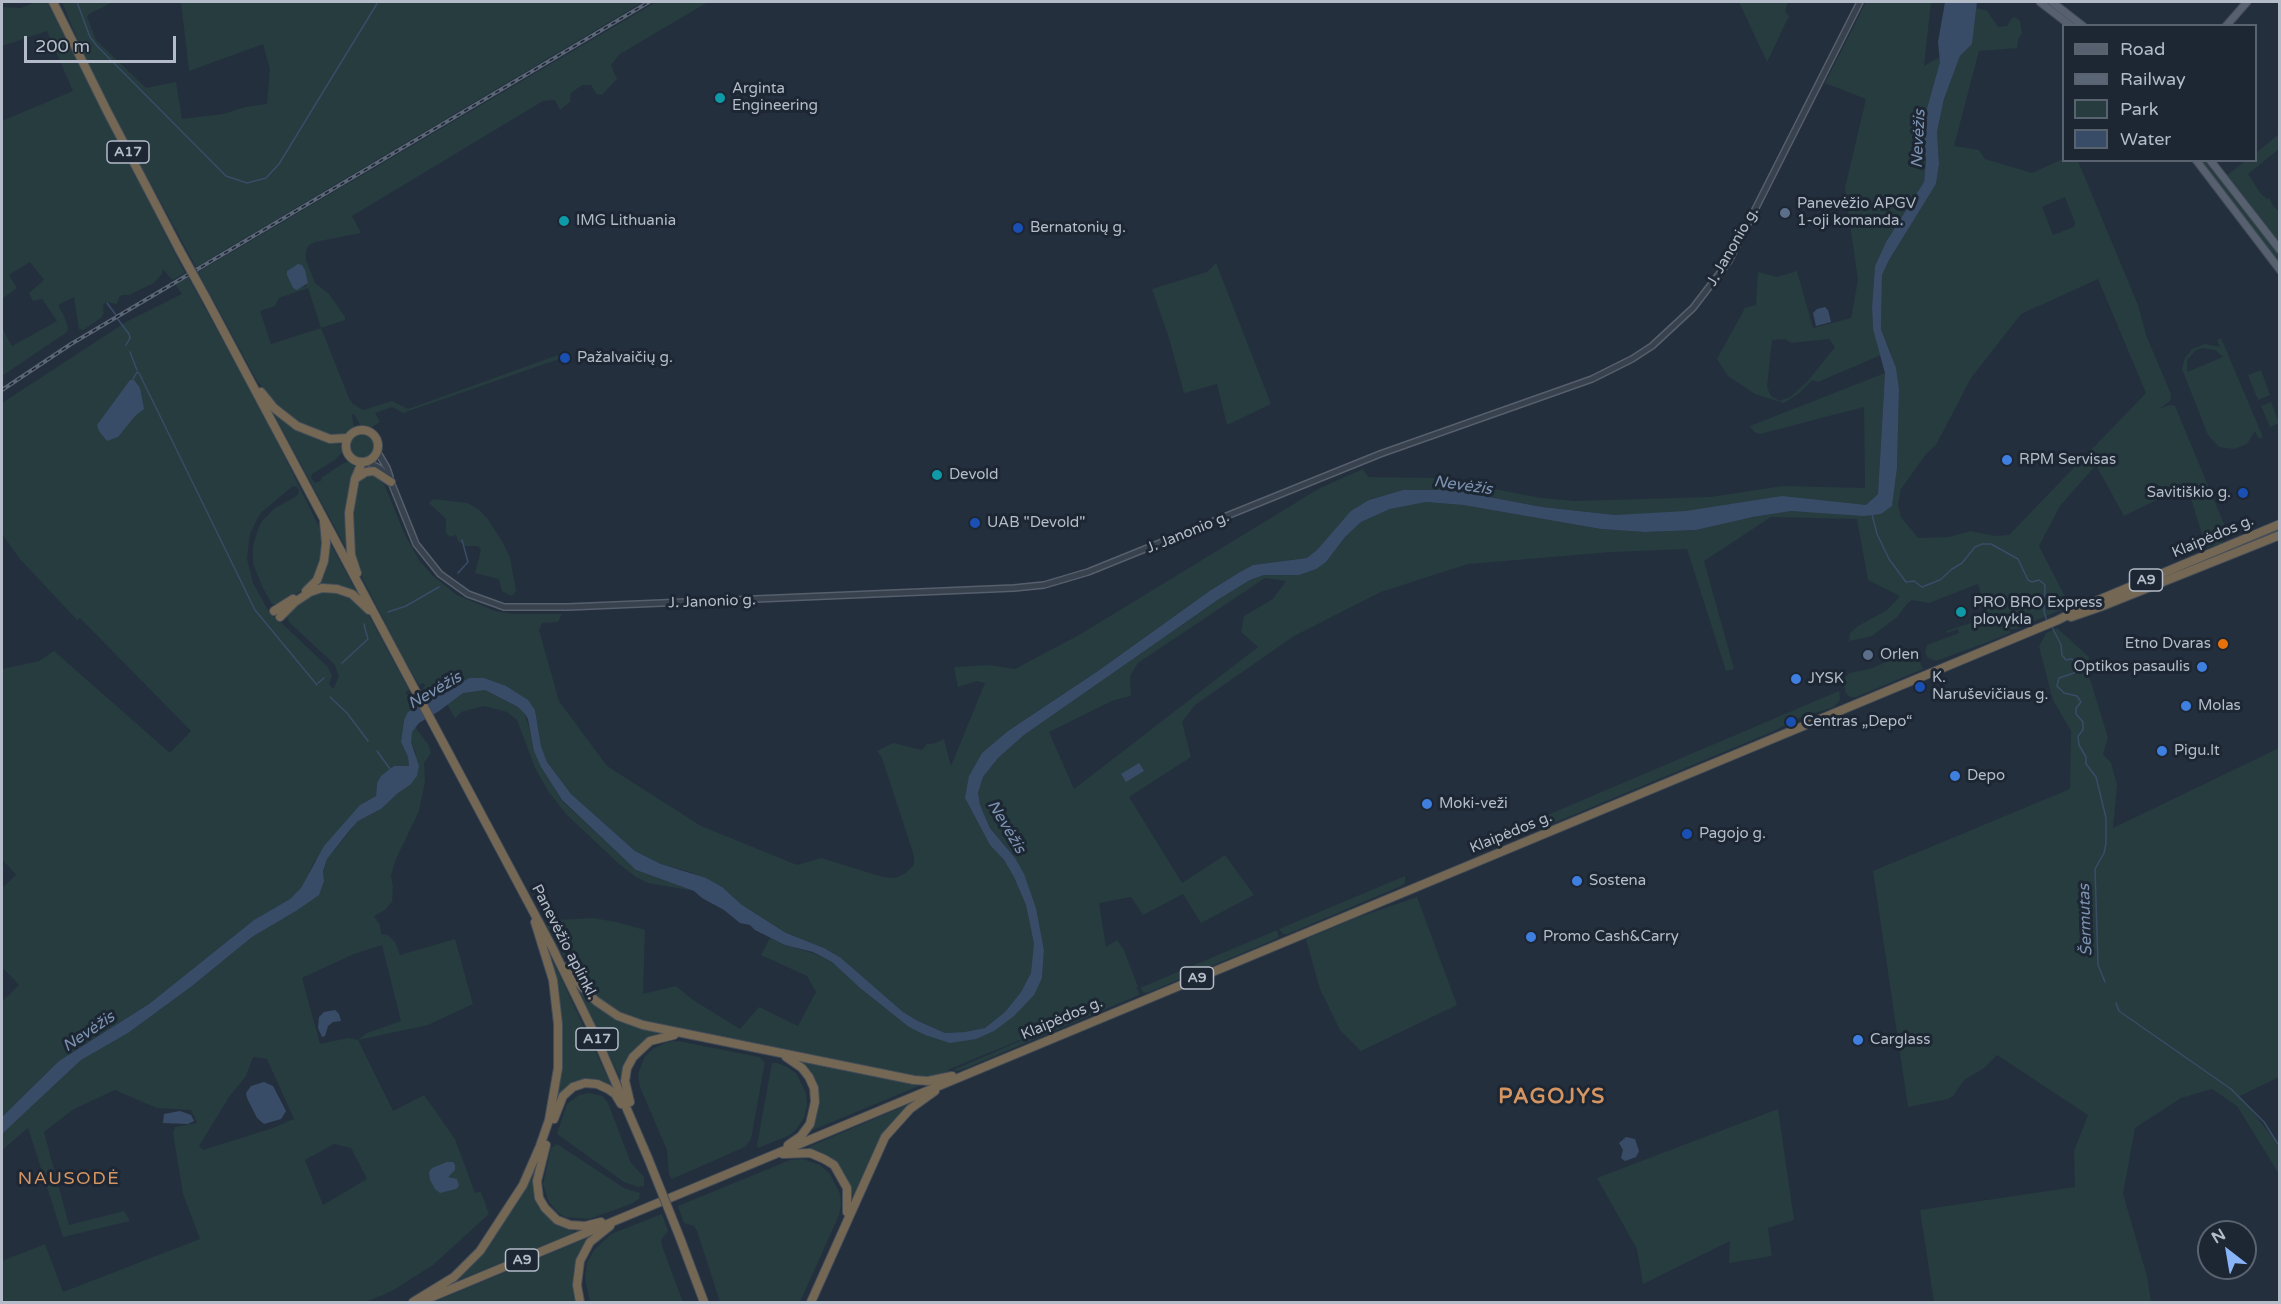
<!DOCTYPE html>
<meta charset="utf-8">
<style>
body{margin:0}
#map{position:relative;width:2281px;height:1304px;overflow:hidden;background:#242f3e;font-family:"Varela Round",sans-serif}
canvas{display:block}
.frame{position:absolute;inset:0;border:3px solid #b4bcc9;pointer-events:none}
.legend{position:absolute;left:2062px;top:24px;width:195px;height:138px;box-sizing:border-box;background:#1d2633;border:2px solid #59626f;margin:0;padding:8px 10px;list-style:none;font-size:18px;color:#b4bcc9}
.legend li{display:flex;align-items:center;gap:12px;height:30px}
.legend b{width:30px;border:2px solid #59626f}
.north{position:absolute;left:2197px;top:1220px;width:60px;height:60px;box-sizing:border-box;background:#1d2633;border:2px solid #59626f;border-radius:50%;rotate:329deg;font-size:16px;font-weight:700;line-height:24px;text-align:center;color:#b4bcc9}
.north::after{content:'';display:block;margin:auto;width:21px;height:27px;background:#8ab4f8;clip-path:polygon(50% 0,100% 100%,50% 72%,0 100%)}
.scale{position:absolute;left:24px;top:36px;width:152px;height:27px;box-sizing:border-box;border:3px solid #b4bcc9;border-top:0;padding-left:8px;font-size:18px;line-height:21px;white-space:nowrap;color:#b4bcc9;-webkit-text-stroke:4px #1d2633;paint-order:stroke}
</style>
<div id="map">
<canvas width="2281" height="1304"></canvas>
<div class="frame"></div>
<ul class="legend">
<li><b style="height:8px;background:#56606e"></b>Road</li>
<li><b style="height:8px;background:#5a6575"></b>Railway</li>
<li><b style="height:16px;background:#263c3f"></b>Park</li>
<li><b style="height:16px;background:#394c67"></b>Water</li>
</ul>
<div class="north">N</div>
<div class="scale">200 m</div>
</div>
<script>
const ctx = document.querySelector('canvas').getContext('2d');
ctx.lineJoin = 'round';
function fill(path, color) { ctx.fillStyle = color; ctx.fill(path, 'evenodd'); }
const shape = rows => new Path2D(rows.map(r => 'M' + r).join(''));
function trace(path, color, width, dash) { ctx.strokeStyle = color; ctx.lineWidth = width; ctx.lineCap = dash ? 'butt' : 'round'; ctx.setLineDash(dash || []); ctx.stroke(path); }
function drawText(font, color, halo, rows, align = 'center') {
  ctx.font = font + ' "Varela Round",sans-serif'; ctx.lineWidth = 6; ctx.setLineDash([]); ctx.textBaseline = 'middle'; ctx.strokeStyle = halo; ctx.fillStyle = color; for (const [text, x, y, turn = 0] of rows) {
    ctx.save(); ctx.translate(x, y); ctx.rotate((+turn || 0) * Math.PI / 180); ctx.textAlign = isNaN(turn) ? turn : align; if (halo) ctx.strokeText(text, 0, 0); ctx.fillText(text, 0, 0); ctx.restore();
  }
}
fill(shape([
 [36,2,47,2,185,273,172,280,163,269,162,274,154,283,129,295,122,295,119,297,117,304,106,302,103,305,104,313,101,318,83,330,79,329,74,297,58,305,64,316,68,327,67,332,2,376,2,328,12,346,57,321,42,299,33,301,29,293,44,280,30,262,9,275,17,288,2,299,2,121,73,91,47,31,2,46,2,7,21,8],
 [62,2,113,2,89,14,87,17,96,40,146,88,176,82,182,119,223,114,245,107,267,104,270,69,263,44,189,71,181,2,643,2,196,267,116,120,85,58],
 [656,2,708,2,620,54,611,65,617,79,602,95,596,94,591,85,582,85,571,93,570,102,560,110,555,100,543,101,352,216,361,233,315,242,308,246,306,252,306,260,315,283,329,294,345,317,345,320,321,328,349,398,353,404,363,410,392,401,408,409,558,355,559,359,403,413,392,407,375,413,380,422,372,427,360,425,354,414,352,415,354,428,344,436,335,437,310,430,284,414,257,381,198,272],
 [287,273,307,286,295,289],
 [308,288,321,328,271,344,260,311,275,306,279,298],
 [1739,2,1788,2,1785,11,1789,16,1767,62],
 [1866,2,1931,2,1924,66,1940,57,1940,62,1926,112,1924,128,1926,162,1924,182,1886,242,1875,266,1872,307,1873,329,1881,355,1818,382,1812,380,1798,394,1784,403,1755,394,1728,376,1717,359,1745,308,1756,305,1758,272,1777,277,1797,271,1813,328,1851,318,1858,280,1845,188,1866,99,1825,83],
 [1785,339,1791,343,1829,339,1835,347,1807,382,1790,397,1780,401,1771,396,1767,387,1772,340],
 [1976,8,1987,11,1998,27,2007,26,2012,18,2015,17,2020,21,2022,34,2018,39,2017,48,1979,51,1954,146,1979,150,1985,159,2032,173,2063,159,2078,161,2138,305,2146,335,2171,394,2170,401,2159,409,2170,405,2175,406,2226,529,2226,536,2221,544,2206,548,2187,485,2124,516,2096,465,2060,506,2039,546,2070,606,2016,629,2009,629,2010,633,1988,642,1936,661,1928,658,1925,653,1927,645,1959,633,1958,629,1947,633,1946,631,1977,621,1987,613,1978,584,1929,603,1912,600,1907,604,1897,617,1872,636,1849,641,1850,633,1858,626,1887,610,1900,596,1868,580,1857,519,1771,517,1704,561,1734,669,1726,671,1687,549,1611,552,1468,564,1381,592,1294,636,1195,705,1182,722,1191,757,1129,797,1182,883,1225,855,1254,895,1201,923,1183,894,1143,915,1131,897,1099,903,1106,947,1117,940,1124,950,1138,987,1135,989,1138,989,1139,995,964,1069,957,1071,953,1070,1066,1021,957,1066,948,1070,949,1073,934,1078,916,1077,655,1025,623,1015,608,1006,584,984,565,958,547,926,557,920,593,918,616,922,645,930,643,994,676,986,693,1000,740,1029,759,1007,798,1026,816,992,807,976,761,955,770,938,785,945,813,953,832,962,860,988,909,1027,925,1035,976,1039,1042,978,1044,950,1036,908,1015,858,990,827,980,805,978,793,983,777,998,758,1024,735,1219,599,1250,580,1264,575,1299,575,1326,562,1345,537,1361,522,1390,509,1426,502,1463,505,1601,529,1645,532,1696,530,1753,517,1791,511,1881,514,1892,505,1897,467,1899,389,1890,351,1881,329,1882,275,1889,260,1936,184,1939,163,1937,132,1944,99,1960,56,1972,44],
 [2065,197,2075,223,2074,227,2053,235,2042,207],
 [2098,279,2146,393,2009,535,1995,536,1971,531,1949,537,1918,538,1901,517,1898,505,1901,489,1926,454,1936,445,1971,378,2021,314],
 [1265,578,1286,581,1273,599,1244,616,1241,632,1258,647,1074,789,1049,732,1114,700,1131,696,1130,676,1138,663],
 [2279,134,2279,149,2248,174,2261,194,2267,199,2269,198,2273,206,2279,211,2279,246,2226,176,2245,161,2256,160,2256,153],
 [2199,161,2206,161,2279,255,2279,265],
 [1216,263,1271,404,1227,425,1217,384,1184,393,1169,338,1152,289,1207,272],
 [188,277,269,425,321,531,323,552,316,573,305,588,281,604,272,604,263,588,253,564,253,546,258,529,262,521,275,508,297,496,299,491,297,487,293,486,288,490,262,512,257,519,250,534,247,559,253,583,268,610,328,667,332,676,329,684,333,689,339,677,335,665,289,622,286,616,286,614,309,595,327,590,346,594,366,610,409,690,406,692,407,695,411,696,422,690,425,686,424,683,419,685,405,661,358,570,353,552,351,524,357,482,361,477,375,474,385,486,404,533,419,560,433,576,457,595,495,611,513,614,562,614,558,622,542,623,539,630,559,701,607,766,701,826,797,865,821,858,883,877,895,878,906,873,914,865,914,856,882,758,877,751,893,743,922,750,927,744,936,743,944,739,951,766,985,683,977,681,958,687,954,667,988,665,1015,669,1079,635,1320,488,1363,469,1368,477,1437,478,1541,498,1574,501,1710,497,1783,486,1865,488,1864,407,1760,434,1754,432,1750,426,1885,373,1878,494,1866,505,1615,515,1542,507,1452,490,1403,490,1369,500,1325,541,1317,550,1307,558,1253,565,1240,572,1211,590,1098,671,1008,731,982,753,965,798,990,845,1004,860,1014,877,1026,905,1034,944,1034,963,1031,973,1021,992,1005,1012,985,1028,965,1032,945,1033,918,1021,903,1012,841,958,824,948,786,933,742,905,730,894,690,872,661,864,635,851,571,794,547,762,541,746,535,710,470,679,430,699,404,720,401,742,408,757,409,766,394,766,377,783,376,796,360,805,314,862,302,888,290,899,254,920,149,1004,59,1061,2,1117,2,1002,19,985,2,967,2,888,16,875,2,859,2,669,39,661,54,651,170,753,191,731,80,618,77,620,20,559,2,534,2,403,126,322,182,294,175,284],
 [2221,338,2263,437,2259,439,2255,431,2247,444,2234,449,2219,447,2208,435,2182,369,2185,358,2192,349,2205,344,2220,347,2217,340],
 [2202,348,2215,350,2223,357,2187,372,2187,360,2196,350],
 [2261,370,2270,395,2258,400,2248,375],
 [2271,402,2279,423,2270,427,2261,406],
 [273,413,302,432,318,439,342,445,343,451,335,460,312,474,311,478,315,483,322,480,321,478,342,464,350,461,355,465,346,513,345,546],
 '350 446a12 12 0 1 1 24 0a12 12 0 1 1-24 0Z',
 [433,499,467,503,478,509,487,518,503,543,510,558,516,590,514,594,511,596,502,591,499,579,475,573,481,550,478,546,465,546,458,541,456,535,450,537,446,533,446,519,429,503],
 [329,541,356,591,355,592,313,588],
 [2057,628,2089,657,2087,669,2108,738,2103,754,2111,763,2117,785,2113,828,2279,748,2279,1077,2240,1096,2279,1145,2279,1174,2237,1106,2212,1089,2181,1098,2135,1128,2123,1194,2147,1276,2151,1302,1934,1302,1920,1210,2075,1187,2074,1151,2088,1115,1997,1055,1984,1068,1964,1080,1953,1096,1948,1099,1908,1107,1873,871,2070,789,2071,731,2053,700,2039,647,2046,633],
 [1908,653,1917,656,1923,669,1856,697,1850,697,1846,693,1843,681,1849,673,1870,669],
 [471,690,485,690,518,707,525,714,541,767,562,801,636,870,694,891,648,883,636,877,619,864,567,815,548,791,535,768,517,720,507,712,484,706,461,712,455,718,447,704,463,692],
 [1839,691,1840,700,1834,707,1799,718,1774,731,1542,828,1538,819],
 [415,727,428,744,431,753,424,763,425,782,419,811,395,861,391,876,393,887,392,902,385,910,374,916,380,925,381,934,388,935,395,942,400,955,455,939,473,1004,428,1025,358,1040,393,1111,424,1095,455,1139,475,1193,481,1192,489,1214,433,1265,392,1291,366,1302,2,1302,2,1261,45,1244,63,1292,200,1239,183,1194,173,1133,175,1127,197,1123,191,1110,157,1108,115,1090,74,1109,44,1132,69,1225,124,1211,130,1221,63,1237,28,1128,2,1150,2,1134,81,1060,128,1033,192,986,252,937,296,911,324,881,323,871,327,859,358,821,381,809,398,793,410,785,416,754,411,742,411,732],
 [382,945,401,1021,367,1033,358,1040,348,1038,320,1044,302,978,354,954],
 [253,1057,267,1059,294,1119,273,1128,203,1150,199,1146,229,1097,246,1076],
 [334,1144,351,1148,367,1179,323,1205,305,1160],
 [1405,876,1405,883,1401,886,1288,934,1283,934,1279,929],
 [1417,897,1457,1005,1361,1051,1340,1030,1320,989,1306,939,1356,918],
 [1277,930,1279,937,1269,942,1149,992,1144,993,1140,988],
 [552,959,611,1085,596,1080,559,1097,556,1102,560,1076,562,1033,559,997],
 [583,994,593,1004,616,1019,659,1033,642,1043,635,1050,629,1057,621,1080,581,995],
 [678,1041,759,1057,765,1062,751,1139,745,1147,672,1179,669,1175,667,1150,640,1087,638,1074,645,1056,653,1049,667,1042],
 [798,1060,918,1084,919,1086,808,1132,816,1117,819,1098,816,1087,808,1071],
 [772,1063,777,1063,787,1067,796,1073,806,1093,807,1106,804,1118,795,1131,788,1136,758,1148,757,1145],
 [589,1093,603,1096,608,1103,631,1163,644,1177,644,1186,638,1187,624,1182,557,1134,567,1104,579,1095],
 [907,1105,909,1106,893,1122,876,1146,853,1197,846,1177,838,1166,813,1150,804,1149],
 [1778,1109,1794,1220,1768,1228,1772,1256,1729,1263,1730,1241,1643,1284,1637,1249,1597,1178],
 [557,1144,624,1188,640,1193,639,1199,631,1204,589,1219,565,1217,557,1212,549,1202,543,1184,551,1148],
 [803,1159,820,1165,830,1174,840,1194,841,1204,839,1215,800,1302,720,1302,697,1231,694,1226,684,1223,678,1206,790,1160],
 [534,1170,535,1196,544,1213,562,1227,576,1232,457,1281,482,1255],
 [662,1214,668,1231,661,1240,662,1246,683,1302,590,1302,585,1278,587,1263,594,1250,611,1234],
 [585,1239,586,1242,577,1260,573,1272,573,1285,577,1302,434,1302]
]), '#263c3f');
fill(shape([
 [1945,2,1977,2,1972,44,1960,56,1944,99,1937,132,1939,164,1936,184,1889,260,1882,275,1881,329,1896,368,1899,389,1897,468,1892,506,1881,514,1864,516,1791,511,1753,517,1696,530,1645,532,1601,529,1463,505,1426,502,1390,509,1361,522,1345,537,1326,562,1316,569,1299,575,1264,575,1250,580,1219,599,1024,735,998,758,983,777,978,793,980,805,990,828,1015,858,1024,874,1036,908,1044,950,1042,978,1034,995,1014,1016,994,1031,976,1039,950,1043,925,1035,909,1027,860,988,832,962,813,952,785,945,755,930,750,925,740,923,724,910,702,898,694,891,636,870,562,800,541,767,534,751,528,719,525,714,518,707,485,690,463,693,439,711,419,723,412,732,411,742,419,766,417,776,410,785,398,793,381,809,358,821,349,831,327,859,323,871,324,881,319,895,296,911,252,937,192,986,128,1033,81,1060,2,1134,2,1117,59,1061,149,1004,254,920,290,899,301,888,324,846,360,805,376,796,377,783,381,776,394,766,409,766,408,757,401,742,404,720,408,712,430,699,442,694,449,688,470,678,484,678,506,686,528,700,535,710,541,746,547,762,571,794,635,851,661,864,706,878,722,887,742,905,786,933,824,948,841,958,903,1012,918,1021,945,1033,965,1032,985,1028,1005,1012,1021,992,1031,973,1034,944,1026,905,1014,877,1004,860,990,845,965,798,969,776,982,753,1008,731,1098,671,1211,590,1240,572,1253,565,1307,558,1317,550,1351,511,1369,500,1403,490,1452,490,1542,507,1615,515,1686,511,1782,496,1866,505,1878,494,1885,373,1873,329,1872,307,1875,266,1886,242,1924,182,1926,162,1924,128,1926,112,1940,62,1938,42],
 [298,264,302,265,305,270,308,283,297,290,293,288,287,275,287,271],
 [1825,307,1828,310,1831,322,1816,326,1813,313,1817,309],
 [130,380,134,380,140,388,144,409,135,416,118,437,107,441,99,431,97,425],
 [1139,763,1144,771,1126,782,1121,774],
 [335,1010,339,1014,341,1021,333,1022,328,1026,325,1036,322,1037,318,1028,319,1017,324,1012],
 [264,1082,273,1086,286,1111,281,1119,264,1124,257,1118,247,1098,246,1093,251,1086],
 [180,1111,191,1115,194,1121,188,1124,163,1123,164,1114],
 [1626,1137,1635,1139,1639,1151,1636,1157,1625,1161,1621,1158,1623,1150,1619,1143],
 [447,1162,453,1162,455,1165,455,1170,448,1177,457,1179,459,1186,456,1189,440,1193,435,1189,430,1180,429,1172,432,1168]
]), '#394c67');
trace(shape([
 [77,2,90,37,97,46,226,176,247,183,266,178,279,164,378,2],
 [107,303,116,315],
 [117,318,129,334,130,338,126,345],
 [130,352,137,370],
 [133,379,137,372,139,373,255,610,317,685],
 [1872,514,1877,534,1889,559,1906,582,1914,581,1922,587,1940,580,1952,569,1962,563,1975,547,1982,544,1991,544,2018,559,2028,580,2032,582,2039,580,2045,585,2044,612,2047,621],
 [458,573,468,562,462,540],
 [388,612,406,606,439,587],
 [2052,627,2061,645,2062,655,2066,660,2072,659,2078,668,2074,673,2059,678,2057,686,2064,693,2077,696,2081,702,2076,708,2076,714,2083,722,2083,730,2078,736,2079,745,2086,757,2086,764,2096,777,2106,818,2106,843,2104,853,2095,869,2098,965,2105,982],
 [342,663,368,639,364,625,365,624],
 [318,683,324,678],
 [330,697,347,713,368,741],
 [377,751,390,769],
 [2116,1003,2119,1011,2231,1089,2264,1122,2280,1147]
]), '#394c67', 1.5);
const minor = shape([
 [377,451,387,468,390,477],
 [366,461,381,469,391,482,416,544,440,574,468,594,504,607,568,607,1014,588,1044,585,1088,572,1380,454,1592,379,1632,359,1652,346,1693,308,1729,261,1860,2]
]);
const major = shape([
 [2040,2,2071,26],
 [2052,2,2083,26],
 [2226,26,2247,2],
 [2196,160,2280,270],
 [2210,160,2280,250]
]);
const highway = shape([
 [53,2,107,111,179,249],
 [206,298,551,945,595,1035,648,1158],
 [261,392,274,408,297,426,330,439,348,438],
 '346 446a16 16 0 1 1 32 0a16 16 0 1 1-32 0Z',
 [355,479,366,472,374,471,391,482],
 [357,573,351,555,349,513,355,479,362,462],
 [306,591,317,580,324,561,326,543,324,522],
 [274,611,293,599],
 [280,617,295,602,310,592,322,588,337,589,352,594,369,610],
 [2071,617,2100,607,2280,535],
 [567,967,580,985,596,1001,618,1016,643,1025,914,1080,928,1081,952,1076],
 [786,1057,802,1068,809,1077,814,1088,815,1102,810,1124,801,1136,788,1145],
 [630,1102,625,1081,627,1068,633,1057,650,1041,674,1035],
 [554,1119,563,1096,573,1087,585,1083,597,1084,608,1089,615,1094,621,1104],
 [546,1145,537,1181,539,1198,545,1208,557,1220,570,1225,585,1226,601,1222],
 [783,1154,810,1153,824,1159,834,1165,847,1188,847,1212],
 [680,1238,704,1302],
 [413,1302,454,1277,480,1251,523,1185,540,1146,549,1120,558,1068,558,1024,553,980,535,922],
 [420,1302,2058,620,2096,601,2280,524],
 [580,1302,577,1285,580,1261,590,1242,610,1226],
 [811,1302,885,1137,910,1109,935,1091]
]);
trace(minor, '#565f6c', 8);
trace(major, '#414a57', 9);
trace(highway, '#434c59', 10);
trace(minor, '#38414e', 5);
trace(major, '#56606e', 7);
trace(highway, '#746855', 8);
const rail = shape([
 [2,390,71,344,649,2]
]);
trace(rail, '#5a6575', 4);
trace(rail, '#1d2633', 1.5, [4.5]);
const highwayBridge = shape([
 [179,249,206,298],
 [648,1158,680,1238]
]);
trace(highwayBridge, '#434c59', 10, []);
trace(highwayBridge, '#746855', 8);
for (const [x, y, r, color] of [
 [720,98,6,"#0f9aa8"],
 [1785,213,6,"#5c6f8a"],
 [564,221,6,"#0f9aa8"],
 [1018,228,6,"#1a4fb4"],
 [565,358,6,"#1a4fb4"],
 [2007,460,6,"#3f7fe0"],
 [937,475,6,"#0f9aa8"],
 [2243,493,6,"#1a4fb4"],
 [975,523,6,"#1a4fb4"],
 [1961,612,6,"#0f9aa8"],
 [2223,644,6,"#e8710a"],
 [1868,655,6,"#5c6f8a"],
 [2202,667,6,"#3f7fe0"],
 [1796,679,6,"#3f7fe0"],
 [1920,687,6,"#1a4fb4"],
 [2186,706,6,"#3f7fe0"],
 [1791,722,6,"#1a4fb4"],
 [2162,751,6,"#3f7fe0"],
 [1955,776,6,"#3f7fe0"],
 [1427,804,6,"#3f7fe0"],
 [1687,834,6,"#1a4fb4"],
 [1577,881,6,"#3f7fe0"],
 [1531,937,6,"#3f7fe0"],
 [1858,1040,6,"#3f7fe0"]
]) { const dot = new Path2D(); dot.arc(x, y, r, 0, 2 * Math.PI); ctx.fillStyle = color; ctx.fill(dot); trace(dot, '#1d2633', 2); }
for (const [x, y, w] of [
 [128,152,42],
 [2146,580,33],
 [1197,978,33],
 [597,1039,42],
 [522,1260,33]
]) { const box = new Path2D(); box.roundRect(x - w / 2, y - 11, w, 22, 4.5); ctx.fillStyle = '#1d2633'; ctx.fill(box); trace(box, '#b4bcc9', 1.5); }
drawText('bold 14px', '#b4bcc9', null, [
 ["A17",128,152],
 ["A9",2146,580],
 ["A9",1197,978],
 ["A17",597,1039],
 ["A9",522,1260]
]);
drawText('15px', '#b4bcc9', '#1d2633', [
 ["Arginta",732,89],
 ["Engineering",732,106],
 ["Panevėžio APGV",1797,204],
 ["1-oji komanda.",1797,221],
 ["IMG Lithuania",576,221],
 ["Bernatonių g.",1030,228],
 ["Pažalvaičių g.",577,358],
 ["RPM Servisas",2019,460],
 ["Devold",949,475],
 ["Savitiškio g.",2231,493,"right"],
 ["UAB \"Devold\"",987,523],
 ["PRO BRO Express",1973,603],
 ["plovykla",1973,620],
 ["Etno Dvaras",2211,644,"right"],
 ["Orlen",1880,655],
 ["Optikos pasaulis",2190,667,"right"],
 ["K.",1932,678],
 ["Naruševičiaus g.",1932,695],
 ["JYSK",1808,679],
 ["Molas",2198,706],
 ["Centras „Depo“",1803,722],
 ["Pigu.lt",2174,751],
 ["Depo",1967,776],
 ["Moki-veži",1439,804],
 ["Pagojo g.",1699,834],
 ["Sostena",1589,881],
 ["Promo Cash&Carry",1543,937],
 ["Carglass",1870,1040]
], 'left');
drawText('15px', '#b4bcc9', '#1d2633', [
 ["J. Janonio g.",1733,247,-60],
 ["J. Janonio g.",1188,533,-22],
 ["Klaipėdos g.",2213,537,-23],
 ["J. Janonio g.",712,602,-2],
 ["Klaipėdos g.",1511,833,-22],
 ["Panevėžio aplinkl.",564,942,63],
 ["Klaipėdos g.",1062,1019,-23]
]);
drawText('italic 16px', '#7c92b1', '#1d2633', [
 ["Nevėžis",1919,139,-87],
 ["Nevėžis",1463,486,8],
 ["Nevėžis",435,691,-30],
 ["Nevėžis",1006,827,59],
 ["Šermutas",2086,920,-92],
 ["Nevėžis",89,1032,-34]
]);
ctx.letterSpacing = '1.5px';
drawText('18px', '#d59563', '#1d2633', [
 ["NAUSODĖ",69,1179]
]);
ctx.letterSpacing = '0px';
ctx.letterSpacing = '1.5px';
drawText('bold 21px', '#d59563', '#1d2633', [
 ["PAGOJYS",1552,1097]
]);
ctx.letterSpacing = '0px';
</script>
